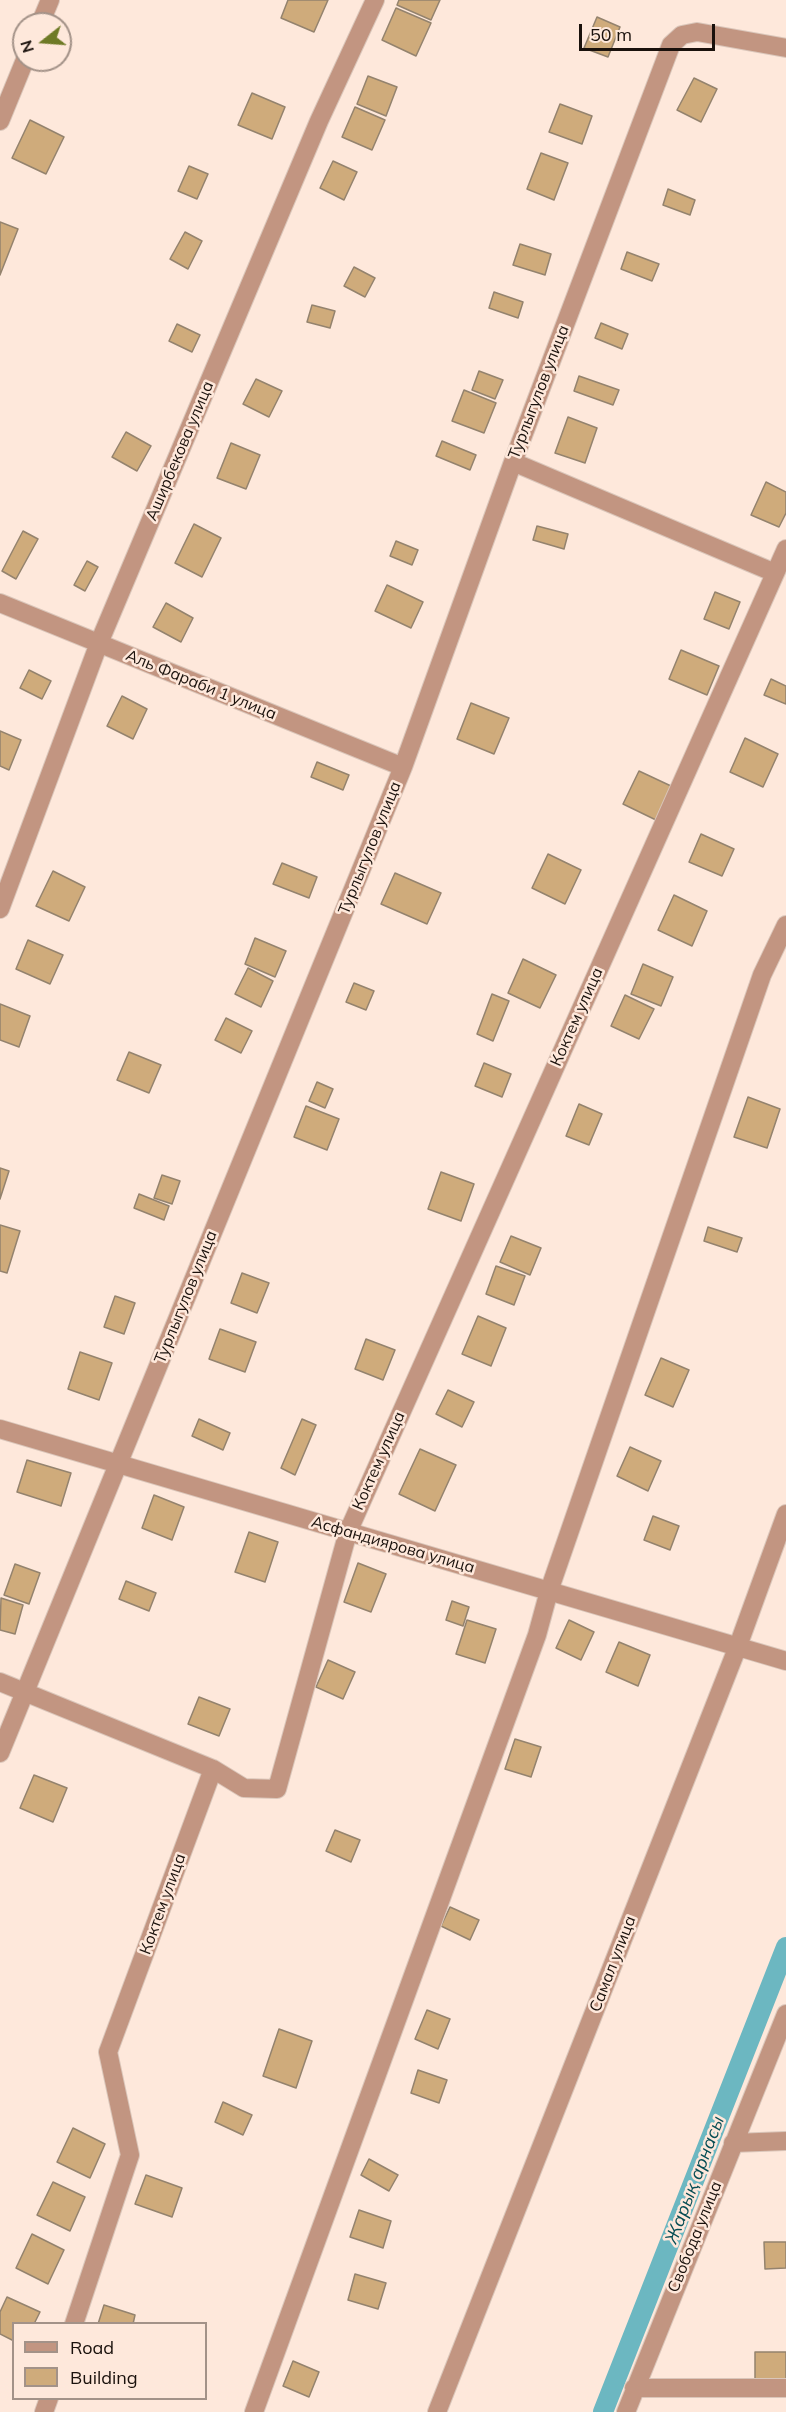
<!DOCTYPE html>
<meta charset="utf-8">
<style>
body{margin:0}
#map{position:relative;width:786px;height:2412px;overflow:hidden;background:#fee8db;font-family:Mulish,sans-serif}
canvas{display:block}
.legend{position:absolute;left:12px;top:2322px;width:195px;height:78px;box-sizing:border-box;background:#fee8db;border:2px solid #a39288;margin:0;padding:8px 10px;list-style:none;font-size:18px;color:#1a110c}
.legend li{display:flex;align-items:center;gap:12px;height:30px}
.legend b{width:30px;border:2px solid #a39288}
.north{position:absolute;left:12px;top:12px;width:60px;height:60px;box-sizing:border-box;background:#fee8db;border:2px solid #a39288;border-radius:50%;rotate:253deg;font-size:16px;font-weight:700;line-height:24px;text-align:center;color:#1a110c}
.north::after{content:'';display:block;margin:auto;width:21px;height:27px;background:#6e7a26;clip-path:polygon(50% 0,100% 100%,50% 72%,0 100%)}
.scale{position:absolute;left:579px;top:24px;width:136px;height:27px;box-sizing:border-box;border:3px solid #1a110c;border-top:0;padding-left:8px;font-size:18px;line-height:21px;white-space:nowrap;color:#1a110c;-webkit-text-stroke:4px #fee8db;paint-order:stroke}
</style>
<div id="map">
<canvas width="786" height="2412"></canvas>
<ul class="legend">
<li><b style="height:8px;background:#c29581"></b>Road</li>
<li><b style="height:16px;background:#cfab7b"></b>Building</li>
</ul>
<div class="north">N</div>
<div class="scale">50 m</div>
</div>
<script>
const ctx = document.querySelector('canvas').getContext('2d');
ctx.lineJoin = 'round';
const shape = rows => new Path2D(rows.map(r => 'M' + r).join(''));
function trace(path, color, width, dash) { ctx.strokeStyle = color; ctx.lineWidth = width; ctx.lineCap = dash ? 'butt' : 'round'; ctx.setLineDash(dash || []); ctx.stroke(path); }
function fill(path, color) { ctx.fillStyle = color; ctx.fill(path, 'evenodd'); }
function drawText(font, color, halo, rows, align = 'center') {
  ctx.font = font + ' Mulish,sans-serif'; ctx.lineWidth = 5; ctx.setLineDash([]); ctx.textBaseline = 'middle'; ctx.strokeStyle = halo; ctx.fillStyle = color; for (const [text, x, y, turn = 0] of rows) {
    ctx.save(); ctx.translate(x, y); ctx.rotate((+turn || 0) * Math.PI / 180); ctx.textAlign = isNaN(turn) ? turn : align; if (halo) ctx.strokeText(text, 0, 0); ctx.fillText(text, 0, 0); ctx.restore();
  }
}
trace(shape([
 [603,2412,786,1947]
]), '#6cb7c1', 20);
const building = shape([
 [288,0,328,0,314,32,281,18,288,0],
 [399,0,440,0,431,20,397,5,399,0],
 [396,8,431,23,416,56,382,40,396,8],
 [597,17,620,27,608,57,584,48,597,17],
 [368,76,397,87,386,116,357,104,368,76],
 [694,78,717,89,701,122,677,110,694,78],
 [252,93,285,107,272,139,238,125,252,93],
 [560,104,592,116,582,144,549,132,560,104],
 [355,107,385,120,372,150,342,137,355,107],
 [30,120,64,137,46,174,12,158,30,120],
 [541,153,568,163,554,200,527,189,541,153],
 [333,161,357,172,344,200,320,188,333,161],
 [189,166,208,174,197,199,178,191,189,166],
 [668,189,695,200,690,215,663,205,668,189],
 [0,222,18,229,0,275,0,222],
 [185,232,202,241,188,269,170,259,185,232],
 [520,244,551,254,545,275,513,265,520,244],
 [627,252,659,264,652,281,621,269,627,252],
 [354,267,375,278,365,297,344,286,354,267],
 [494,292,523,302,518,318,489,308,494,292],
 [312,305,335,311,330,328,307,322,312,305],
 [601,323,628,334,622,349,595,338,601,323],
 [177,324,200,335,192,352,169,341,177,324],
 [479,371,503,380,495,399,472,390,479,371],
 [579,376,619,390,613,405,574,391,579,376],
 [256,379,282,391,269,417,243,404,256,379],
 [464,390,496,403,484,433,452,421,464,390],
 [568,417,597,428,585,463,555,453,568,417],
 [126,432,151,446,137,471,112,457,126,432],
 [442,441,476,455,470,470,436,456,442,441],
 [231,443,260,455,246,489,217,478,231,443],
 [766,482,786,492,786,513,779,527,751,515,766,482],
 [194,524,221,538,202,577,175,563,194,524],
 [537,526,568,534,564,549,533,540,537,526],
 [23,531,38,539,16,579,2,571,23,531],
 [396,541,418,550,412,565,390,556,396,541],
 [87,561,98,567,85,591,74,585,87,561],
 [387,585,423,602,411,628,375,611,387,585],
 [715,592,740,602,729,629,704,619,715,592],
 [166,603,193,618,181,642,153,627,166,603],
 [681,650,719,666,707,695,669,679,681,650],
 [29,670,51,681,42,699,20,688,29,670],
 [771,679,786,686,786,704,764,695,771,679],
 [122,696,147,709,133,739,107,726,122,696],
 [471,703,509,718,494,754,457,739,471,703],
 [0,731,21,740,9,770,0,766,0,731],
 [745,738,778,754,763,787,730,772,745,738],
 [317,762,349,775,343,790,311,777,317,762],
 [639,771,671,786,656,820,623,804,639,771],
 [701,834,734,849,722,876,689,862,701,834],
 [548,854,581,870,565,904,532,888,548,854],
 [282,863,317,877,309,898,273,884,282,863],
 [53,871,85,887,69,921,36,906,53,871],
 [395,873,441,893,427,924,381,904,395,873],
 [674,895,707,911,692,946,658,930,674,895],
 [255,938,286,951,275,977,245,964,255,938],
 [28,940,63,955,50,984,16,969,28,940],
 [523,959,556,975,540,1008,508,993,523,959],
 [643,964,673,977,661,1006,631,994,643,964],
 [248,968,273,981,261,1007,235,994,248,968],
 [354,983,374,991,366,1010,346,1002,354,983],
 [492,994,509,1001,493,1041,477,1034,492,994],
 [625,995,654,1009,639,1039,611,1026,625,995],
 [0,1004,30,1016,19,1047,0,1040,0,1004],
 [226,1018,252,1031,241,1053,215,1040,226,1018],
 [129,1052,161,1065,149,1093,117,1080,129,1052],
 [484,1063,511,1074,502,1097,475,1086,484,1063],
 [317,1082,333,1089,325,1108,309,1101,317,1082],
 [748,1097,780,1109,767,1148,734,1137,748,1097],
 [579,1104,602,1114,589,1145,566,1136,579,1104],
 [306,1106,339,1119,327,1150,294,1137,306,1106],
 [0,1168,9,1171,0,1199,0,1168],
 [441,1172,474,1184,461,1221,428,1209,441,1172],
 [162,1175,180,1181,172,1204,154,1198,162,1175],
 [139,1194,169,1206,164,1220,134,1208,139,1194],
 [0,1225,20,1231,7,1273,0,1271,0,1225],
 [708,1227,742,1238,737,1252,704,1241,708,1227],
 [511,1236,541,1248,530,1275,500,1262,511,1236],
 [496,1266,525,1276,514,1305,486,1294,496,1266],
 [242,1273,269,1283,257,1313,231,1303,242,1273],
 [115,1296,135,1303,124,1334,104,1327,115,1296],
 [478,1316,506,1328,491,1366,462,1354,478,1316],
 [220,1329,256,1342,245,1372,209,1359,220,1329],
 [366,1339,395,1350,383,1380,355,1369,366,1339],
 [80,1352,112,1363,99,1400,68,1389,80,1352],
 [661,1358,689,1370,673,1407,645,1395,661,1358],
 [448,1390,474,1402,462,1427,436,1414,448,1390],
 [199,1419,230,1433,223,1450,192,1436,199,1419],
 [302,1419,316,1425,295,1475,281,1468,302,1419],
 [630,1447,661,1461,648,1491,617,1476,630,1447],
 [420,1449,456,1465,435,1511,399,1494,420,1449],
 [27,1460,71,1473,61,1506,17,1492,27,1460],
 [154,1495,184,1507,172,1540,142,1528,154,1495],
 [653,1516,679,1526,670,1550,644,1540,653,1516],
 [249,1532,278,1542,265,1582,235,1572,249,1532],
 [358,1563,386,1574,371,1612,344,1602,358,1563],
 [15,1564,40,1573,29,1604,4,1595,15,1564],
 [126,1581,156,1593,149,1611,119,1599,126,1581],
 [1,1598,23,1605,15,1634,0,1630,1,1598],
 [452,1601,469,1607,463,1626,446,1620,452,1601],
 [467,1620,496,1629,485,1663,456,1654,467,1620],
 [569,1620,594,1632,581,1660,556,1648,569,1620],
 [619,1642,650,1655,638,1686,606,1672,619,1642],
 [328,1660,355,1672,343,1699,316,1687,328,1660],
 [199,1697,230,1709,219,1736,188,1724,199,1697],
 [515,1739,541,1747,531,1777,505,1769,515,1739],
 [34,1775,67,1788,53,1822,20,1808,34,1775],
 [335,1830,360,1840,351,1862,326,1851,335,1830],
 [450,1907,479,1920,470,1940,441,1926,450,1907],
 [427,2010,450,2019,438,2049,415,2039,427,2010],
 [279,2029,312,2041,296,2088,263,2076,279,2029],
 [418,2070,447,2080,439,2103,411,2093,418,2070],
 [223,2102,252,2115,243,2135,215,2122,223,2102],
 [73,2128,105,2144,90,2178,57,2162,73,2128],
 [369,2159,398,2175,389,2191,361,2175,369,2159],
 [146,2175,182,2188,172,2217,135,2204,146,2175],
 [53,2182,85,2197,70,2231,37,2215,53,2182],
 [359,2210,391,2221,383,2248,350,2237,359,2210],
 [32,2234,64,2250,48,2284,16,2268,32,2234],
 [764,2242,786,2242,786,2268,765,2269,764,2242],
 [355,2274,386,2283,378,2309,348,2300,355,2274],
 [7,2297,40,2312,34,2324,14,2324,14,2341,0,2334,0,2312,7,2297],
 [104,2305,135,2315,133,2324,98,2324,104,2305],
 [755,2352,786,2352,786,2382,755,2383,755,2352],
 [293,2361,319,2372,309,2397,283,2386,293,2361]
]);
fill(building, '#cfab7b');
trace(building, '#94836e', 1.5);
const minor = shape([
 [40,24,50,0],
 [0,121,25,60],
 [513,462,775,573],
 [0,603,403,767],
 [0,909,99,643,319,121,375,0],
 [0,1429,786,1661],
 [0,1682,213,1769],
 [0,1753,403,767,513,462,671,45,682,35,697,32,786,48],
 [733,2143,786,2141],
 [74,2324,130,2155,108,2052,213,1769,244,1788,277,1789,348,1532,786,549],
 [634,2388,786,2388],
 [44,2412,49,2398],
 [254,2412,537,1635,549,1591,762,975,786,925],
 [437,2412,738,1646,786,1514],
 [626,2412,786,2014]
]);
trace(minor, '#dac6ba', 20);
trace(minor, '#c29581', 18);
drawText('16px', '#1a110c', '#fee8db', [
 ["Турлыгулов улица",539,392,-69],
 ["Аширбекова улица",180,451,-67],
 ["Аль Фараби 1 улица",201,685,22],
 ["Турлыгулов улица",370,848,-68],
 ["Коктем улица",577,1017,-66],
 ["Турлыгулов улица",186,1297,-68],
 ["Коктем улица",379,1461,-66],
 ["Асфандиярова улица",393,1545,16],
 ["Коктем улица",163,1904,-70],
 ["Самал улица",613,1964,-69],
 ["Свобода улица",695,2237,-68]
]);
drawText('italic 18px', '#064d54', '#fee8db', [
 ["Жарық арнасы",695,2180,-69]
]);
</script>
